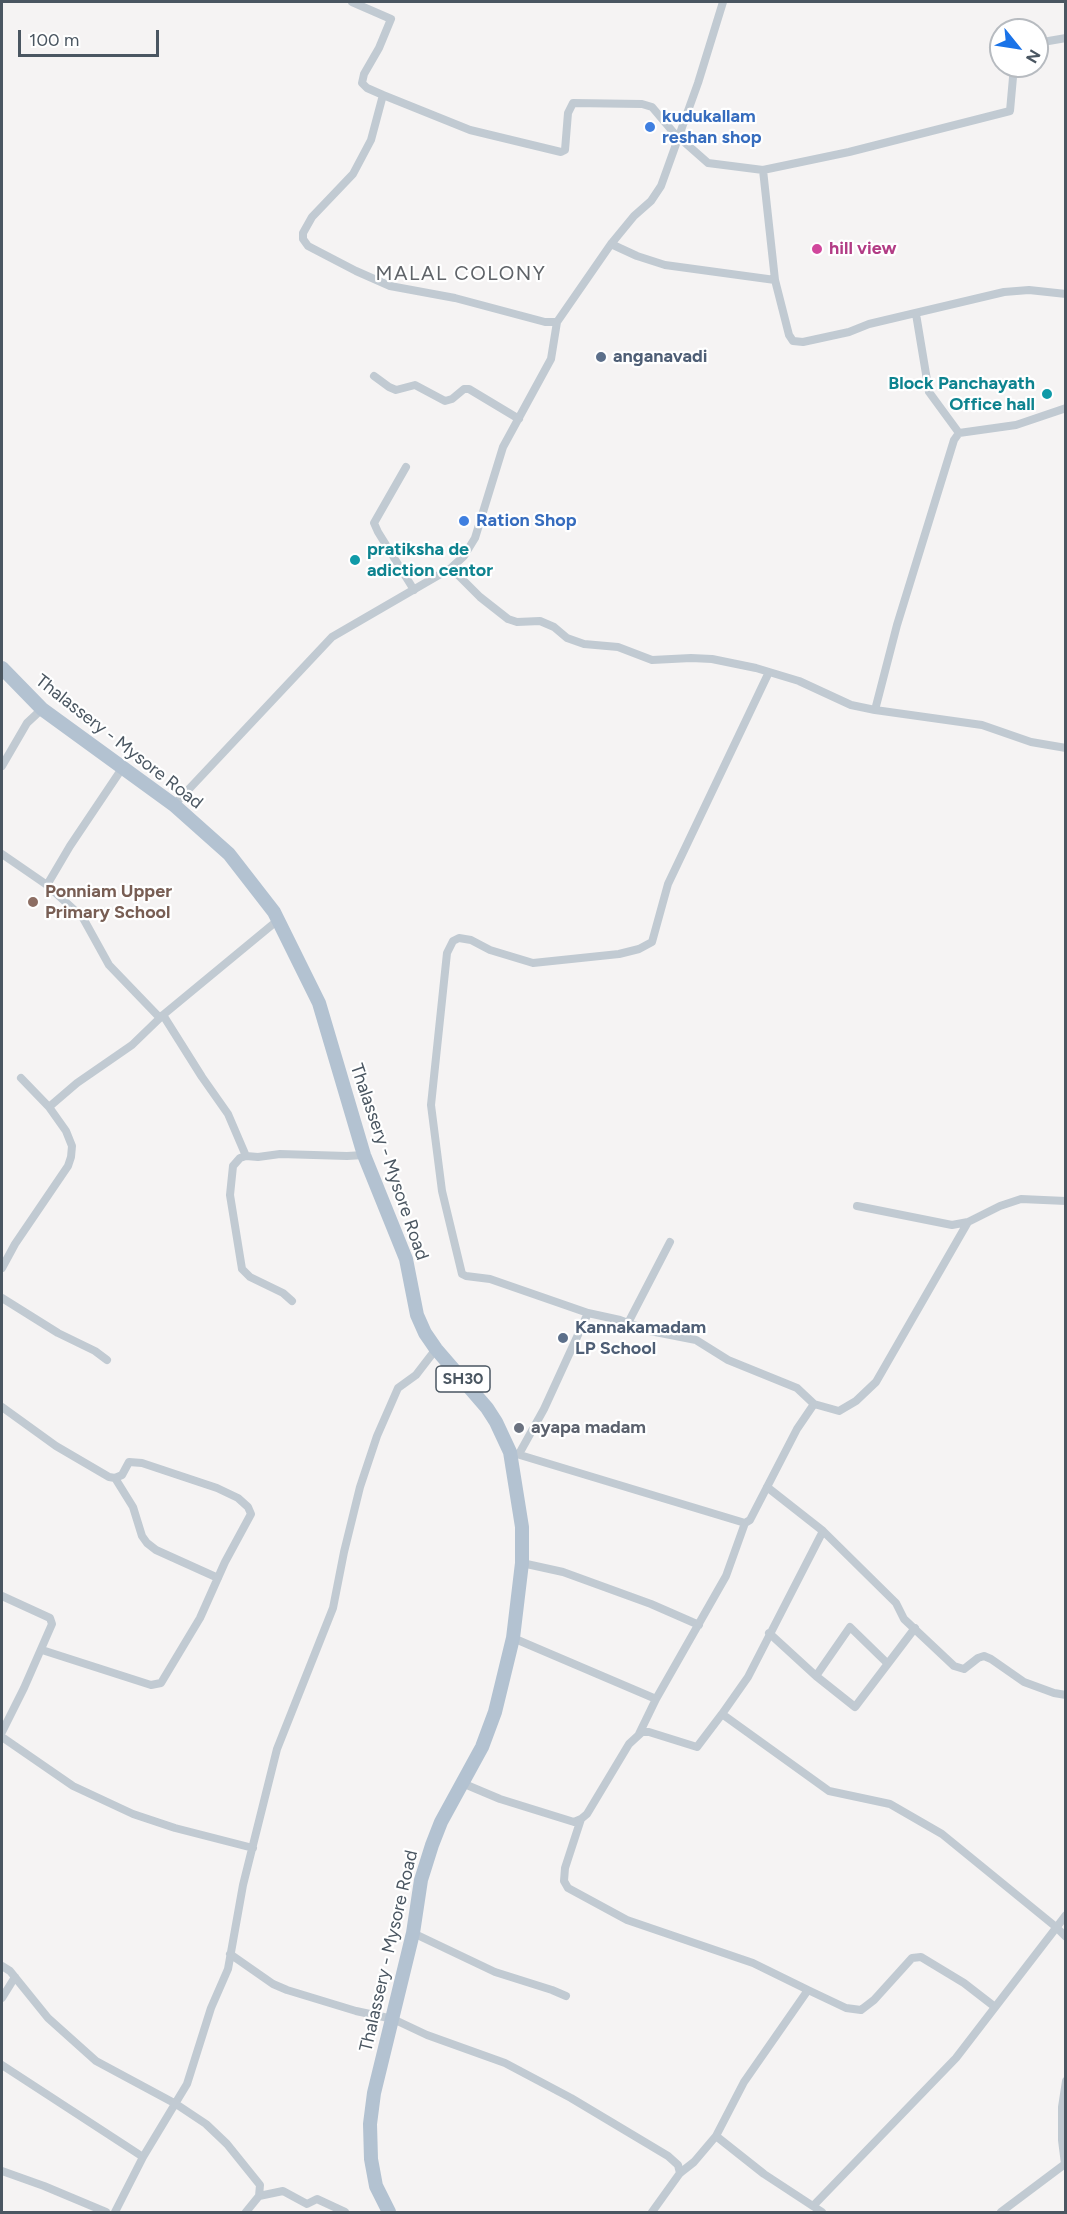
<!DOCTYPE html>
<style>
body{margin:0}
#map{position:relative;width:1067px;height:2214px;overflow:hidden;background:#f5f3f3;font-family:Figtree,sans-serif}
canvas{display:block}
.frame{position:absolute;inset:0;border:3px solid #4a5661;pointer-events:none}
.north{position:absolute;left:989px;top:18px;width:60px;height:60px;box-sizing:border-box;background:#fff;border:2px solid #b7bbc0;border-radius:50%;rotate:120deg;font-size:16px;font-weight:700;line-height:24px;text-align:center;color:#4a5661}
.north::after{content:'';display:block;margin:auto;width:21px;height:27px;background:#1a73e8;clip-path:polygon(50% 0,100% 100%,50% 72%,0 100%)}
.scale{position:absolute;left:18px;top:30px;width:141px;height:27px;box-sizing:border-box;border:3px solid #4a5661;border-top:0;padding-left:8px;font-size:18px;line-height:21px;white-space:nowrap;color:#4a5661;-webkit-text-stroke:4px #fff;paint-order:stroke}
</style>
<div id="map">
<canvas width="1067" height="2214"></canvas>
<div class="frame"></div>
<div class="north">N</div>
<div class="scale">100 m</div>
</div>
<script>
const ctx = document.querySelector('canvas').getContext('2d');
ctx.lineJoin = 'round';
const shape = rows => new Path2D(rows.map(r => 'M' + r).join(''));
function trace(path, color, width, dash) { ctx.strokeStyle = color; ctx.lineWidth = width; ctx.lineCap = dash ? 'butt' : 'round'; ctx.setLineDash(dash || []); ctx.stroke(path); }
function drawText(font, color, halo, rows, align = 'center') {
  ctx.font = font + ' Figtree,sans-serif'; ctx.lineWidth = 4.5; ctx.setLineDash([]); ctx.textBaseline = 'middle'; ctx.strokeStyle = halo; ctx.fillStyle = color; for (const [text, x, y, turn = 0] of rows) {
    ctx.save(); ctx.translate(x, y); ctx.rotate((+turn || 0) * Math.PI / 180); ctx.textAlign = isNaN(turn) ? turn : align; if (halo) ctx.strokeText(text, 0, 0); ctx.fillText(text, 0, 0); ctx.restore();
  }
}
trace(shape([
 [352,2,391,19,379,48,364,74,362,83,367,88,383,95],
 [1037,43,1066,38],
 [611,244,637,256,665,265,775,280,789,335,793,341,803,342,849,332,869,324,1004,292,1029,290,1066,294],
 [775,280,763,170,849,152,1010,111,1014,66],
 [916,314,929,392,959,433],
 [557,322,545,322,455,298,390,286,356,271,308,246,303,239,303,233,312,217,353,174,371,140,383,95,470,130,561,152,565,150,568,113,573,103,642,104,652,107,674,133,708,163,763,170],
 [374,376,389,387,396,390,415,385,445,401,452,399,464,389,469,389,519,419],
 [406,467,374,523,378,532,414,590],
 [451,568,480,597,508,619,517,622,540,621,554,627,567,638,584,644,618,647,652,660,691,658,712,659,756,668,799,681,851,705,875,710,897,625,954,440,959,433,1016,425,1066,408],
 [769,672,668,884,652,942,639,949,619,954,533,963,490,950,471,940,459,938,453,941,447,953,431,1105,442,1191,462,1274,466,1276,490,1279,588,1313,620,1320,650,1331,696,1340,728,1360,797,1388,814,1404],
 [875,710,982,725,1031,742,1066,748],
 [2,766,27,723,42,709],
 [174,805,332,637,451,568,464,556,475,538,503,447,551,359,557,322,611,244,634,216,651,201,661,186,698,83,723,2],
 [2,854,47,885,83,918,109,965,160,1018],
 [47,885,70,846,123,767],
 [163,1015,202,1077,228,1114,246,1156,258,1157,280,1154,347,1156,364,1155],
 [49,1107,77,1083,132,1045,163,1015,278,920],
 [246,1156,240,1158,233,1166,230,1195,242,1269,250,1277,283,1293,292,1301],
 [857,1206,952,1225,968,1222],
 [2,1268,15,1244,68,1166,71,1157,72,1146,66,1131,49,1107,21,1078],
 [2,1298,58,1333,95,1351,107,1360],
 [628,1323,670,1242],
 [2,1407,56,1446,109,1477,115,1478,122,1475,129,1462,142,1463,217,1488,238,1498,248,1507,251,1514,225,1562,200,1618,161,1683,151,1685,42,1650],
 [510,1452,745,1523,750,1520,797,1429,814,1404,839,1411,856,1401,876,1382,968,1222,1000,1206,1021,1199,1066,1201],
 [519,1454,544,1409,588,1313],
 [115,1478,133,1507,142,1536,147,1543,156,1550,218,1578],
 [823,1531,896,1603,904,1619,954,1666,964,1669,978,1658,984,1656,991,1659,1024,1682,1054,1693,1066,1695],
 [522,1563,563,1572,651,1604,699,1625],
 [2,1596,50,1618,52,1624,24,1688,2,1732],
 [769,1633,816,1676,855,1707,915,1628],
 [513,1638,656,1699],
 [816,1676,850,1627,887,1663],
 [722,1714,748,1677,823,1531,767,1487],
 [639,1734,656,1699,726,1576,745,1523],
 [2,1737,73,1786,133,1814,175,1828,253,1848],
 [462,1783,500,1799,574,1822,581,1819,587,1814,629,1744,642,1732,649,1732,697,1747,722,1714,829,1791,890,1804,942,1834,1056,1927,1066,1937],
 [581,1819,565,1868,564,1881,568,1888,627,1920,753,1963,808,1990,744,2082,716,2136,694,2162,680,2173,652,2212],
 [413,1933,495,1972,552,1990,566,1996],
 [230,1954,273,1984,287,1990,356,2011,393,2019,427,2035,505,2063,571,2098,668,2156,678,2165,680,2173],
 [2,1966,10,1971,48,2018,96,2061,176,2104,206,2124,227,2144,260,2185,259,2196,246,2212],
 [808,1990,846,2008,861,2010,874,2000,912,1958,921,1957,964,1983,995,2007],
 [2,1998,15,1977],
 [2,2065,143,2157],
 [716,2136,764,2174,822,2212],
 [2,2171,44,2186,106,2212],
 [259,2196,283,2191,307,2204,317,2199,345,2212],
 [813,2206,956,2058,1066,1915],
 [115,2212,143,2157,187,2084,211,2008,228,1969,243,1885,277,1749,333,1608,344,1552,360,1487,377,1436,398,1388,416,1375,436,1349],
 [1001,2212,1065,2164,1062,2140,1062,2107,1066,2081]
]), '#c1cad2', 8);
trace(shape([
 [2,668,42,709,174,805,229,854,274,912,319,1003,364,1155,406,1259,417,1315,425,1333,436,1349,487,1408,496,1422,510,1452,522,1527,522,1563,513,1638,495,1712,482,1747,441,1822,432,1845,421,1880,413,1933,374,2093,370,2124,371,2159,376,2186,389,2212]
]), '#b3c2d1', 14);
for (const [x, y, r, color] of [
 [650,127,6,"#3f7fe0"],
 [817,249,6,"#d1479c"],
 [601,357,6,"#5c6f8a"],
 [1047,394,6,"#0f9aa8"],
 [464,521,6,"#3f7fe0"],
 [355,560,6,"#0f9aa8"],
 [33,902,6,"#8d6e63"],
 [563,1338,6,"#5c6f8a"],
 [519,1428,6,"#6b7280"]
]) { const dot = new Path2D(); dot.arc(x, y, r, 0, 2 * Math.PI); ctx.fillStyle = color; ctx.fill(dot); trace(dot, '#fff', 2); }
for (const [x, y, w] of [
 [463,1379,54]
]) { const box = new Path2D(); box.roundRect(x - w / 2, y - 13, w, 26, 4.5); ctx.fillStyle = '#fff'; ctx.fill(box); trace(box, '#4a5661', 1.5); }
drawText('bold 16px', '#4a5661', null, [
 ["SH30",463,1379]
]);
drawText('bold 18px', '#366cbe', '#fff', [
 ["kudukallam",662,117],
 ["reshan shop",662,138],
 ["Ration Shop",476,521]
], 'left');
drawText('bold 18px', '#b23c85', '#fff', [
 ["hill view",829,249]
], 'left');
drawText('bold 18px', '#4e5e75', '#fff', [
 ["anganavadi",613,357],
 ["Kannakamadam",575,1328],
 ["LP School",575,1349]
], 'left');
drawText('bold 18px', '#0d838f', '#fff', [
 ["Block Panchayath",1035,384],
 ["Office hall",1035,405],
 ["pratiksha de",367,550,"left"],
 ["adiction centor",367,571,"left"]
], 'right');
drawText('18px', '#4a5661', '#fff', [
 ["Thalassery - Mysore Road",119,742,38],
 ["Thalassery - Mysore Road",389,1162,71],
 ["Thalassery - Mysore Road",389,1951,-77]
]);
drawText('bold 18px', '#785e54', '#fff', [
 ["Ponniam Upper",45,892],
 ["Primary School",45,913]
], 'left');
drawText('bold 18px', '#5b616d', '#fff', [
 ["ayapa madam",531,1428]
], 'left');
ctx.letterSpacing = '1.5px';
drawText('20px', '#5f6368', '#fff', [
 ["MALAL COLONY",461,274]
]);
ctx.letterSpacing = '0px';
</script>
